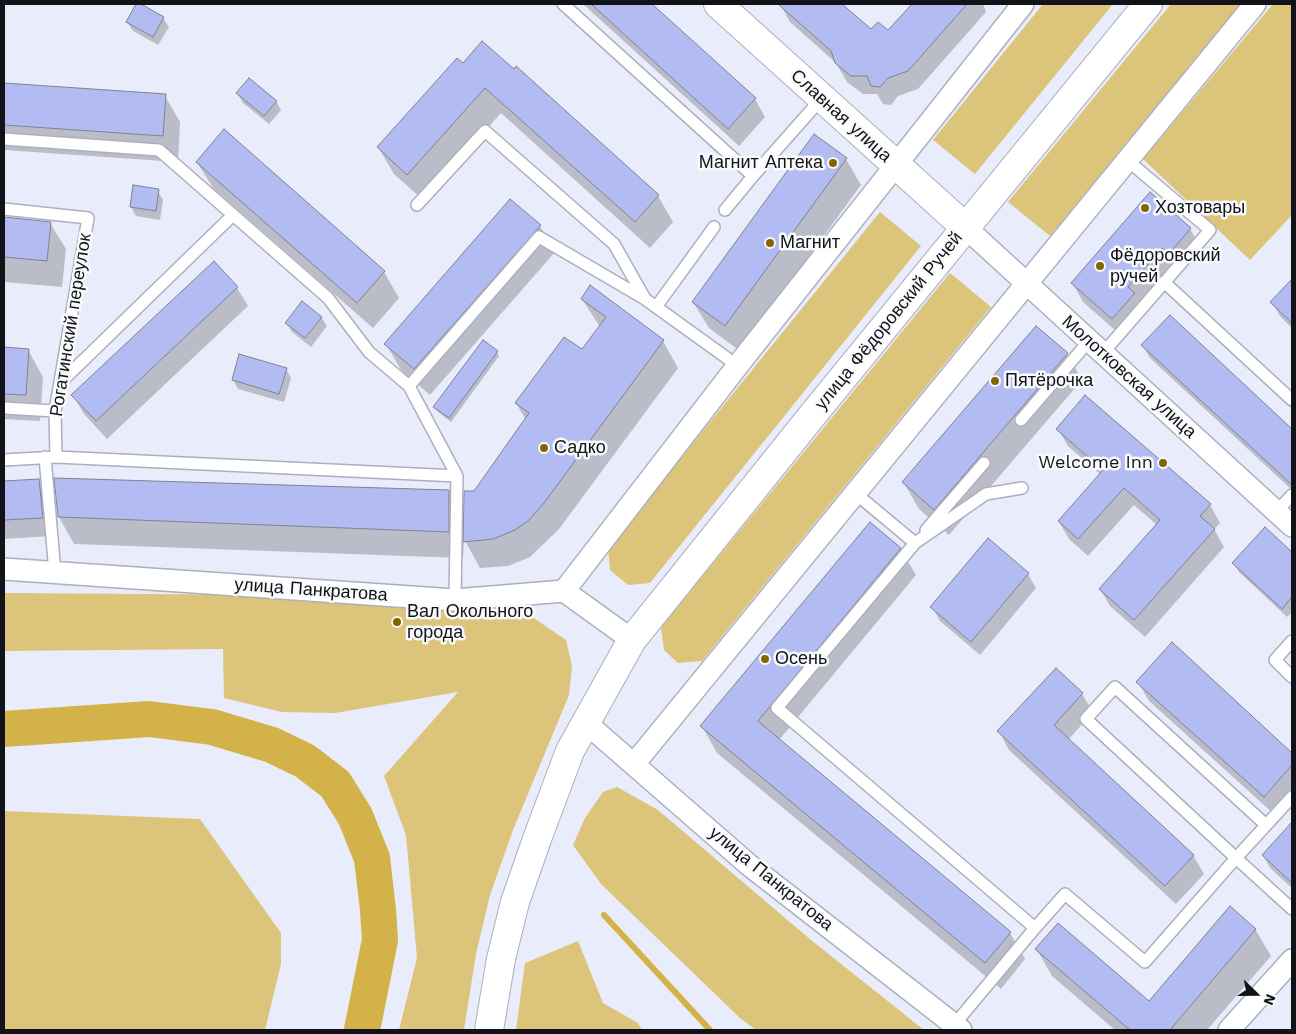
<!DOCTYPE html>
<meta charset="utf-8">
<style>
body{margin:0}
#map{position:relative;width:1296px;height:1034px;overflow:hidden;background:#e9ecfa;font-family:"Work Sans",sans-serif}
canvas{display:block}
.frame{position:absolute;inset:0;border:5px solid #121318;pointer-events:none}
.north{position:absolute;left:1231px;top:969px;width:50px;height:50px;-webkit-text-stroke:4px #f9fafc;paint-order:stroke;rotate:112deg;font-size:14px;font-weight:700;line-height:20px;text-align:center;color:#121318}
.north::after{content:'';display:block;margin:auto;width:18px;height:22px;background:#121318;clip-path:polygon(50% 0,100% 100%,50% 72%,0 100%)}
</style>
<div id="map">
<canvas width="1296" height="1034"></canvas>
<div class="frame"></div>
<div class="north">N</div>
</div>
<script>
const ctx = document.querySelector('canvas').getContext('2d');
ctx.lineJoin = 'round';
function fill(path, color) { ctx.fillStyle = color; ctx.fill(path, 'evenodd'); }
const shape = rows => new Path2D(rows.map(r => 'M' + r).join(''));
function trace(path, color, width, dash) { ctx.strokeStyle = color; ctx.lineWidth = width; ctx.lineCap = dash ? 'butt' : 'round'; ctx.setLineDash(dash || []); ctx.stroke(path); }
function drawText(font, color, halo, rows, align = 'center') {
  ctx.font = font + ' "Work Sans",sans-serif'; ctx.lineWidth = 5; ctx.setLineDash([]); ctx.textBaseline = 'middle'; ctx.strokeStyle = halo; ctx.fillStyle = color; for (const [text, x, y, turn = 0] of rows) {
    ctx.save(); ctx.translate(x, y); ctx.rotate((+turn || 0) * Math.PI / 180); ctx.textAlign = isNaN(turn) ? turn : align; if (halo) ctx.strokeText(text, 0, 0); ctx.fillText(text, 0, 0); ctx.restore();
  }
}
fill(shape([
 [1043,4,1113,4,975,174,933,140],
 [1171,4,1240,4,1050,236,1008,202],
 [1273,4,1292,4,1292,215,1250,260,1143,159],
 [880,212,921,246,650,583,628,585,610,570,608,548],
 [950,273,991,307,702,661,678,663,664,650,661,627],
 [4,593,286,595,522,610,566,640,572,666,569,695,513,830,490,895,476,954,464,1030,399,1030,417,958,406,835,384,776,458,692,335,713,282,712,224,698,223,649,4,651],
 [617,787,658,810,811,940,924,1030,756,1030,740,1018,601,884,573,845,585,818,603,792],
 [4,811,200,819,281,933,281,964,265,1030,4,1030],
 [578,941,603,1003,638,1023,642,1030,516,1030,525,963]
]), '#ddc47b');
fill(shape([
 [138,4,163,18,169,27,158,45,133,31,127,22],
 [583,4,650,4,755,99,765,117,739,146],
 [780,4,841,4,871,30,888,32,913,4,983,4,986,12,918,89,898,96,891,105,883,104,877,94,863,94,847,82,836,63,790,22],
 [457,59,658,196,673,222,650,248,501,113,423,200,394,174,378,147],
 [4,85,165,96,180,122,178,162,4,150],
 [238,94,276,101,281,110,269,124,243,103],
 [846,159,861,185,740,351,709,328,693,302],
 [197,162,384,272,399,298,373,328,213,188],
 [158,191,163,200,160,220,136,216,131,207],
 [1150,194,1190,229,1201,247,1123,337,1083,302,1073,284],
 [4,218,50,223,66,249,62,287,4,282],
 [540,226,555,252,430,395,401,370,386,344],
 [214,263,237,288,248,306,107,439,84,414,73,395],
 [1292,281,1292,328,1280,316,1272,302],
 [582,299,663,341,678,368,559,529,530,557,508,566,480,568,464,539,463,558,74,544,59,517,56,480,449,491,465,520,475,492,526,420,516,403,582,351,600,327],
 [321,317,327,326,311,347,292,332,287,323],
 [1170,317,1292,431,1292,490,1150,358,1143,346],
 [4,349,28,350,43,377,40,421,4,419],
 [497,352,499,356,451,422,437,411,435,407],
 [1067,354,1082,380,949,535,919,509,904,483],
 [286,369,291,378,284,402,238,389,233,380],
 [1058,429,1210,505,1220,523,1214,529,1224,547,1145,637,1110,606,1100,589,1157,525,1134,505,1088,556,1069,539,1059,522,1101,475,1068,446],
 [39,480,49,498,52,536,4,539,4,482],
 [1265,529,1292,554,1292,612,1287,617,1239,572,1234,563],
 [988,540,1028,574,1036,588,980,655,940,621,932,607],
 [900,548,916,575,779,740,1010,933,1025,959,1001,989,717,753,702,726],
 [1172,644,1292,755,1292,795,1275,815,1149,701,1138,682],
 [1056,670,1082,694,1093,712,1068,740,1193,855,1204,874,1176,904,1009,750,999,731],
 [1288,829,1292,834,1292,888,1271,869,1263,856],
 [1255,929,1271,956,1207,1030,1115,1030,1052,976,1037,950,1149,1003]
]), '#0003');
trace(shape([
 [604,915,710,1030]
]), '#d3b249', 6);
trace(shape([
 [4,729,149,719,212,727,272,745,305,761,335,784,355,816,372,858,378,910,380,940,362,1030]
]), '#d3b249', 36);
const building = shape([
 [136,4,141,4,164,17,153,37,126,22,136,4],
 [591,4,652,4,756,98,728,129,591,4],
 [778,4,842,4,871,29,878,22,888,30,912,4,967,4,908,71,888,78,880,87,871,86,867,76,851,76,835,63,831,51,778,4],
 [482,41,514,69,516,66,659,195,635,222,485,88,407,175,377,147,457,58,463,63,482,41],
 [249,78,277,101,264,116,236,93,249,78],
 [4,83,166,94,163,136,4,125,4,83],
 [224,129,385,271,357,303,196,162,224,129],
 [814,134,847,158,725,326,692,302,814,134],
 [133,185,159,189,156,211,130,207,133,185],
 [1150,192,1191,228,1169,254,1162,248,1128,287,1135,293,1112,319,1071,283,1150,192],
 [510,199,541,225,414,369,384,344,510,199],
 [4,217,51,222,47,261,4,257,4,217],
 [214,261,238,287,96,421,71,395,214,261],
 [1292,279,1292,323,1270,302,1292,279],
 [590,285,664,340,544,503,529,520,515,530,493,539,463,542,464,491,474,491,529,413,515,403,564,337,582,349,606,317,581,299,590,285],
 [302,301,322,317,305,338,285,323,302,301],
 [1170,315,1292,429,1292,485,1141,345,1170,315],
 [1036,326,1068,353,934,510,902,482,1036,326],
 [483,340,498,351,449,418,433,407,483,340],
 [4,347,29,349,26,395,4,394,4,347],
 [239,354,287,368,279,394,232,380,239,354],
 [1085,395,1211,504,1200,516,1215,529,1134,620,1099,589,1160,520,1124,488,1078,539,1058,521,1103,470,1056,429,1085,395],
 [54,478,449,490,449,532,58,517,54,478],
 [39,479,43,518,4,520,4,481,39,479],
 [870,522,901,548,758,721,1011,932,985,963,700,726,870,522],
 [1265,527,1292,552,1292,597,1282,609,1232,563,1265,527],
 [988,538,1029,573,971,642,930,607,988,538],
 [1172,642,1292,753,1292,765,1264,797,1136,682,1172,642],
 [1056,668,1083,693,1054,725,1194,855,1165,886,997,731,1056,668],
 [1292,822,1292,883,1262,855,1292,822],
 [1230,906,1256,929,1170,1030,1130,1030,1035,949,1058,923,1149,1001,1230,906]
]);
fill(building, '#b3bcf2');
trace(building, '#7f818e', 1);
const lane = shape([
 [563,4,753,176,822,98],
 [4,139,159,150,328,298,369,352,409,386,539,237,645,299,738,366],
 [417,205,485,131,614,244,644,297],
 [4,209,88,218,55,411,56,457],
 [725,210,753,176],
 [1164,282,1292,400],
 [656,307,714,227],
 [1103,353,1210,230,1127,160],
 [60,383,233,215],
 [409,386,457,476,455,600],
 [4,408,55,411],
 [1021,420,1089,341],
 [45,457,55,573],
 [4,460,56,457,457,476],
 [855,493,915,543,777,708,1035,928,1065,894,1145,962,1236,858,1086,719,1115,687,1266,825],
 [1276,512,1292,495],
 [926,530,984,463],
 [915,543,986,494,1022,488],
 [1292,641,1275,660,1292,677],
 [1292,797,1236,858,1292,909],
 [954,1025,1035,928]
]);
const street = shape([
 [965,227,1292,526],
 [4,569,455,600,564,591,632,640],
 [564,591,742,360,1023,4],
 [585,722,749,865,961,1030],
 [634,764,1255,4],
 [1229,1030,1292,960]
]);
const secondary = shape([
 [718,4,965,227]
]);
const primary = shape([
 [489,1030,501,959,515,902,537,839,570,751,632,640,811,417,1148,4]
]);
trace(lane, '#acafbc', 14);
trace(street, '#acafbc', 24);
trace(secondary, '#acafbc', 30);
trace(primary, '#acafbc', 30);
trace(lane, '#fff', 11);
trace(street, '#fff', 21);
trace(secondary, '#fff', 28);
trace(primary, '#fff', 28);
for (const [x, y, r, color] of [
 [833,163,5,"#826700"],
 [1145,208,5,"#826700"],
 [770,243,5,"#826700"],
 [1100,266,5,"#826700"],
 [995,381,5,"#826700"],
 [544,448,5,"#826700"],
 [1163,463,5,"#826700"],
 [397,622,5,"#826700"],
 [765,659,5,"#826700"]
]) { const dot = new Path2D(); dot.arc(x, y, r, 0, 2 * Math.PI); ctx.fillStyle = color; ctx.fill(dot); trace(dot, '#f9fafc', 2); }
drawText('18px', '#121318', '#f9fafc', [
 ["Славная улица",841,116,42],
 ["улица Фёдоровский Ручей",889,321,-51],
 ["Рогатинский переулок",71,325,-81],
 ["Молотковская улица",1129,377,42],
 ["улица Панкратова",311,590,4],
 ["улица Панкратова",771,879,39]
]);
drawText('18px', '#121318', '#f9fafc', [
 ["Магнит Аптека",823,163,"right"],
 ["Хозтовары",1155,208],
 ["Магнит",780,243],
 ["Фёдоровский",1110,256],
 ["ручей",1110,277],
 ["Пятёрочка",1005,381],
 ["Садко",554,448],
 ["Welcome Inn",1153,463,"right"],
 ["Вал Окольного",407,612],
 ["города",407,633],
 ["Осень",775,659]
], 'left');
</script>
